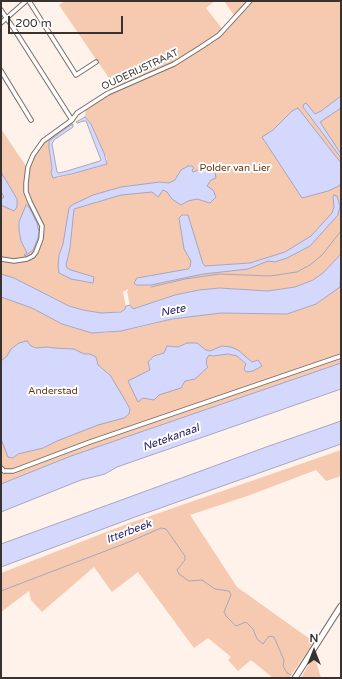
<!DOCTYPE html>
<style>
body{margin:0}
#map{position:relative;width:342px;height:679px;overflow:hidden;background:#fef2eb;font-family:"Varela Round",sans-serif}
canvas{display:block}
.frame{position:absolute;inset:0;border:2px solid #383331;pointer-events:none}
.north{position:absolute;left:294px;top:631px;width:40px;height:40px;-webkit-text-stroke:3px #fff;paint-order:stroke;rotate:0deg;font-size:11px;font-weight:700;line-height:16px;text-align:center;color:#383331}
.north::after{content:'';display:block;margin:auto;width:14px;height:18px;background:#383331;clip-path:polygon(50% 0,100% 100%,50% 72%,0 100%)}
.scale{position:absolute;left:8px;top:16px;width:115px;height:18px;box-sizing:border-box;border:2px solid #383331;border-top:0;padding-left:5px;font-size:12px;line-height:14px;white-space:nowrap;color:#383331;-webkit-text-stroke:3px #fff;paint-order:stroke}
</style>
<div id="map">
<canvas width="342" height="679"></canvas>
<div class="frame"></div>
<div class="north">N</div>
<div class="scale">200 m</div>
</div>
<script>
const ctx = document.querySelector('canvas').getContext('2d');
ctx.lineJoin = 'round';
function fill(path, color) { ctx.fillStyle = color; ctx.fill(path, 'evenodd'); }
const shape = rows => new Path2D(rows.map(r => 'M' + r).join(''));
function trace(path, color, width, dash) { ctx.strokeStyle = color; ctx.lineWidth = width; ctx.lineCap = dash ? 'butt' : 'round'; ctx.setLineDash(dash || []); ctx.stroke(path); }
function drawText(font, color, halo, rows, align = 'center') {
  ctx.font = font + ' "Varela Round",sans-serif'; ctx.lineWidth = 4; ctx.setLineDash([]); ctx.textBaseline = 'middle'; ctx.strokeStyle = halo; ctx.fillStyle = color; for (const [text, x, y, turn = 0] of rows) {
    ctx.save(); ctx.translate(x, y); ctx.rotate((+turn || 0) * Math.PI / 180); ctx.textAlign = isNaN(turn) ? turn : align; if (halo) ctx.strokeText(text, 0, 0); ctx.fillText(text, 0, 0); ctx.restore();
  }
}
fill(shape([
 [65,1,215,1,206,8,224,31,236,18,224,1,341,1,341,254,331,265,323,273,313,280,295,287,268,291,219,288,199,290,175,295,133,309,130,306,127,291,128,291,128,289,121,293,123,292,126,307,124,311,101,313,83,310,69,306,14,278,1,274,1,129,26,166,31,155,41,140,71,119,73,124,69,126,54,137,49,142,52,171,58,178,106,164,107,159,104,153,91,124,85,117,86,105,115,87,59,5],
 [341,286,341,363,71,456,1,484,1,472,4,471,1,468,1,297,32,308,62,324,92,333,104,333,137,328,172,319,204,315,221,313,287,314,316,304],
 [341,450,341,476,326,481,316,470,250,495,190,515,237,587,314,642,289,678,273,678,251,660,238,671,228,660,231,657,208,638,194,648,138,572,112,592,94,567,42,612,31,600,29,591,1,612,1,573,127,524],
 [314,655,321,678,301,678]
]), '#f6cab0');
const water = shape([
 [341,96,341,108,320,122,341,154,341,158,303,107,304,104,306,103,315,114,321,111,341,96],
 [298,108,341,163,341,183,339,186,328,191,302,198,262,137,273,130,292,111,298,108],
 [85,117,91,124,104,153,107,164,75,173,53,178,51,173,52,168,49,148,49,141,69,126,73,124,73,127,54,140,52,144,57,172,59,173,67,171,100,161,101,160,86,121,84,121,77,123,76,122,85,117],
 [188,166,192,166,194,168,192,170,193,172,207,167,215,172,216,178,211,180,207,186,213,190,216,197,210,203,197,199,188,201,181,205,172,199,167,192,163,190,158,197,152,192,121,195,74,209,70,248,66,265,67,268,71,270,94,277,93,283,71,279,59,273,58,266,59,255,63,244,69,208,72,205,93,195,121,187,160,182,169,183,175,180,181,170,188,166],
 [1,172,17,199,17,207,14,211,1,205,1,200,4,197,1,191,1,172],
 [334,195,337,196,340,206,338,215,310,246,287,258,275,262,268,261,248,269,203,274,151,285,136,285,134,283,137,278,188,269,190,267,191,261,184,249,179,218,182,215,188,215,203,264,205,266,250,263,285,252,311,236,332,213,334,207,333,197,334,195],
 [26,205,29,207,37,223,39,232,38,238,33,250,25,256,24,255,27,253,21,241,19,230,19,222,26,205],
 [341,254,340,287,316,304,287,314,221,313,172,319,121,331,92,333,62,324,32,308,1,297,1,274,14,278,69,306,83,310,101,313,121,312,125,309,126,306,130,305,133,309,175,295,199,290,219,288,268,291,295,287,313,280,323,273,341,254],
 [27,341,31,346,36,348,48,347,54,348,74,349,84,354,90,354,96,357,98,365,110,375,125,400,130,409,129,414,124,418,98,425,57,441,43,448,18,454,13,458,8,457,1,439,1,361,7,356,11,349,19,343,27,341],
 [187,343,197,343,206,350,210,351,222,346,231,347,238,350,252,362,258,360,262,366,253,371,246,372,244,369,246,364,237,356,228,354,213,356,209,355,207,358,206,364,208,367,195,379,185,381,181,388,159,395,154,400,143,398,138,402,128,381,150,370,148,362,154,356,164,353,167,346,178,347,187,343],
 [341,363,341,389,117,467,105,474,81,480,1,512,1,484,71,456,341,363],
 [341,421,341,444,135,517,1,567,1,544,269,446,341,421]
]);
fill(water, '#d5d8fd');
trace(water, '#a6a6c0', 1);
trace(shape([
 [151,287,185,279,219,274,270,276,297,272,310,265,322,255,341,231],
 [1,591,129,542,161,528,166,529,185,556,185,560,177,570,179,574,189,581,202,580,215,589,229,591,231,595,224,612,226,616,236,626,246,622,253,629,257,639,263,644,269,636,274,637,284,660,283,666,287,673,291,675]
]), '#a6a6c0', 1);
const street = shape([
 [29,1,76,75,96,62],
 [1,10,14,29,72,120],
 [1,23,26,1],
 [1,71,31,120],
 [1,259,14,261,27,259,33,256,36,252,41,239,42,226,30,202,26,192,26,183,28,167,33,155,43,141,72,120,77,113,108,93,174,64,201,47,219,35,250,1],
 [1,468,4,471,13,471,90,442,341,356]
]);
const secondary = shape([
 [295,678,341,606]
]);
trace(street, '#786e68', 5.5);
trace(secondary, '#786e68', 7);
trace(street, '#fff', 3.5);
trace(secondary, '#fff', 5);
drawText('10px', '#383331', '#fff', [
 ["OUDERIJSTRAAT",140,70,-25]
]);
drawText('10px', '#6a350c', '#fff', [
 ["Polder van Lier",235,168],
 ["Anderstad",53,391]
]);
drawText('italic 11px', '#2b2468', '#fff', [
 ["Nete",173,311,-11],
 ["Netekanaal",171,438,-20],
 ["Itterbeek",129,532,-21]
]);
</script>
